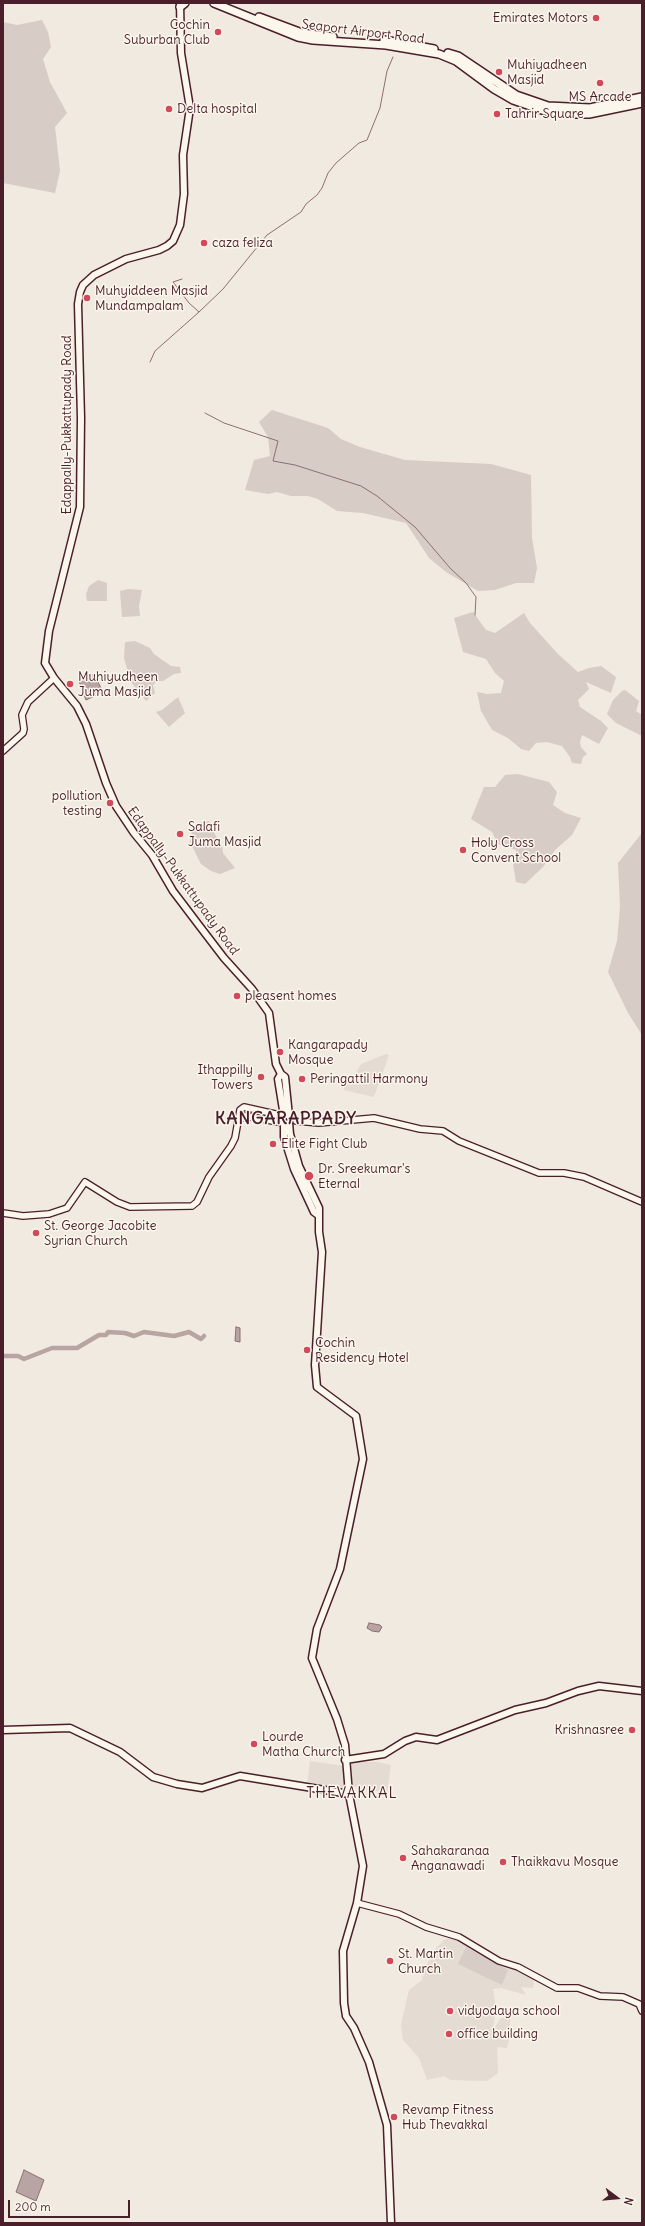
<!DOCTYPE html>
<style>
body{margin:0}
#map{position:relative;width:645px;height:2226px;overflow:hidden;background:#f0eae0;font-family:Delius,sans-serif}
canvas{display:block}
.frame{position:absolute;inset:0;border:4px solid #4a1f2b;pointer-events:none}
.north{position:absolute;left:597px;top:2178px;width:40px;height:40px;-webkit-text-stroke:3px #fbf7ec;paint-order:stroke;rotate:106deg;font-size:11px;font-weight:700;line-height:16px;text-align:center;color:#4a1f2b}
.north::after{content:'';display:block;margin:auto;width:14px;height:18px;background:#4a1f2b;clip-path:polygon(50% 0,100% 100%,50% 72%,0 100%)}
.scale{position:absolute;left:8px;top:2200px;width:122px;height:18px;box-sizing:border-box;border:2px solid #4a1f2b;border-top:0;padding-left:5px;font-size:12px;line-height:14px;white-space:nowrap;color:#4a1f2b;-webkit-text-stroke:3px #fbf7ec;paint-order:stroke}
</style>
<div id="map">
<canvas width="645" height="2226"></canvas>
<div class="frame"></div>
<div class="north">N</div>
<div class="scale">200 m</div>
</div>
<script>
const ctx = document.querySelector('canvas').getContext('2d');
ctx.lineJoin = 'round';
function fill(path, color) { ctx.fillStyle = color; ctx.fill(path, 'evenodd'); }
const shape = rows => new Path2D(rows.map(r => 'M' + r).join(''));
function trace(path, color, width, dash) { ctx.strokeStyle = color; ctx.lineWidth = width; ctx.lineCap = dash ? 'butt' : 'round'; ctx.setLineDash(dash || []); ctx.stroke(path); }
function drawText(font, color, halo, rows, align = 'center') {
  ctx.font = font + ' Delius,sans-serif'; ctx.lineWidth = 3; ctx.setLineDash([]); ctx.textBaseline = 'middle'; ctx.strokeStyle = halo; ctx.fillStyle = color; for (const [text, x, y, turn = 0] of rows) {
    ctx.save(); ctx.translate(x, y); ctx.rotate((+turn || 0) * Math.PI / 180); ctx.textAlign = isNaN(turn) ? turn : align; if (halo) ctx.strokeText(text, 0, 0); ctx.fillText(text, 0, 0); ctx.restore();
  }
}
fill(shape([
 [386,1054,389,1055,374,1097,344,1090,346,1078,353,1078,361,1064],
 [310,1761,343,1766,345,1791,307,1785],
 [351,1762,377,1762,391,1765,387,1793,352,1786],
 [451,1938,469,1944,480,1953,534,1979,533,1988,521,1987,526,1995,501,1988,493,1989,496,2007,493,2030,501,2018,510,2018,510,2036,507,2048,497,2047,498,2073,487,2081,451,2080,444,2076,427,2080,419,2058,403,2040,401,2024,409,1990,422,1980,427,1964,437,1947,444,1940]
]), '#e4dbd2');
fill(shape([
 [42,20,48,32,51,47,43,59,50,82,67,113,55,127,60,171,55,193,3,183,3,22,17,25],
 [272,410,328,428,341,439,360,447,405,460,491,464,531,475,532,538,537,568,534,583,516,583,495,590,478,591,446,572,429,558,406,523,363,513,337,511,318,499,308,496,291,496,277,492,268,494,245,490,254,460,270,456,268,437,259,422],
 [98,580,107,583,107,601,87,601,86,594,89,586],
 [128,589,142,590,139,606,140,616,122,617,120,591],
 [473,612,486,630,495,633,524,613,530,623,558,654,578,672,589,668,601,666,616,677,611,693,586,682,589,689,578,700,580,707,601,721,608,728,599,744,582,735,580,742,581,747,587,754,583,757,581,764,572,763,570,757,562,746,547,742,536,743,529,751,521,749,508,738,492,730,481,711,477,692,487,694,501,693,504,681,495,673,486,659,463,652,454,618],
 [135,641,150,648,154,654,171,666,180,667,181,673,174,674,163,681,157,681,153,685,155,693,146,701,131,682,124,658,125,642],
 [625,690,639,701,636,711,642,715,642,736,616,723,607,714,613,700,622,691],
 [178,697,185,713,169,727,156,712,162,710],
 [518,774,549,782,557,792,553,805,565,813,581,818,572,835,555,850,543,867,525,884,516,882,513,864,516,850,498,844,492,832,471,819,484,787,495,787,505,775],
 [209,821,213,825,214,833,222,845,223,853,235,868,220,874,211,871,201,864,190,842,192,834,190,830,198,823],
 [642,833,642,1035,628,1013,608,972,617,941,620,907,618,863],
 [466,1947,508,1970,502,1985,458,1964]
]), '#d8ccc6');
const water = shape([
 [94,674,103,692,86,700,79,681,94,674],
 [236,1327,240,1328,240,1342,235,1341,236,1327],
 [369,1623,380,1625,382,1627,379,1632,372,1631,367,1628,369,1623],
 [24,2170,44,2180,36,2201,16,2192,24,2170]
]);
fill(water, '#b8a4a2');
trace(water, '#8c6f72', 1);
trace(shape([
 [182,279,173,282,189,303,199,312,223,289,267,235,301,212,306,204,317,195,322,188,328,173,336,163,359,143,367,140,380,108,387,71,393,57],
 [150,362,155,351,199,312],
 [205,413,224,423,278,441,273,461,295,465,361,486,377,496,415,527,450,568,466,583,476,597,475,615]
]), '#8c6f72', 1);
trace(shape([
 [3,1356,18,1356,24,1359,52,1348,77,1348,99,1335,106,1335,108,1332,125,1333,134,1336,144,1332,174,1336,189,1332,201,1339,204,1336]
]), '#b8a4a2', 4.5);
const tertiary = shape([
 [3,751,23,733,24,729,22,715,28,702,54,678],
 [237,1121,245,1116,284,1123],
 [296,1121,319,1123,374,1118,420,1129,443,1131,459,1141,539,1173,564,1173,584,1177,642,1202],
 [3,1213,23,1216,49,1214,67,1208,85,1182,117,1202,130,1207,192,1206,197,1202,209,1177,231,1146,235,1138,240,1110,244,1107,284,1116],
 [357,1903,399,1914,426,1927,459,1937,499,1961,518,1967,557,1988,578,1988,600,1996,623,1997,639,2004,642,2011]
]);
const secondary = shape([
 [180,3,181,53,190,108,183,155,184,194,180,225,173,241,167,246,159,250,126,259,94,275,83,285,80,292,78,304,81,418,80,507,49,631,45,663,54,678,77,706,86,724,106,783,116,806,134,833,152,855,173,891,198,924,224,958,252,989,269,1013,276,1064,281,1074,285,1077,289,1116],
 [281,1074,278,1079,284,1116],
 [284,1123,284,1137,294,1169,314,1212,318,1215],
 [289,1123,290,1134,299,1166,319,1208,319,1232,322,1252,315,1365,317,1387,356,1416,363,1459,340,1569,317,1629,312,1658,337,1719,345,1745,349,1794,363,1866,357,1903,343,1951,344,2003,346,2016,354,2028,369,2062,387,2125,391,2223],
 [3,1730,70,1728,120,1752,153,1777,177,1784,202,1788,240,1776,349,1794],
 [345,1760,384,1754,405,1741,416,1737,437,1740,515,1710,546,1703,578,1691,599,1686,642,1691]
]);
const primary = shape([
 [214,3,298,37,313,40,386,45,439,54,456,61,494,89,513,100,545,111,570,114,589,114,642,103],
 [180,7,185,3],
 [259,17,302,33,333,37],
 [384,40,434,49],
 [448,53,458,56,516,95,548,106,590,108,642,97]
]);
trace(tertiary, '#4a1f2b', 8);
trace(secondary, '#4a1f2b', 9);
trace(primary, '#4a1f2b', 10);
trace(tertiary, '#fbf7ec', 5.5);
trace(secondary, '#fbf7ec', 6);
trace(primary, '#fbf7ec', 7);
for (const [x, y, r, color] of [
 [596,18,4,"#d1495b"],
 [218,32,4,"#d1495b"],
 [499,72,4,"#d1495b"],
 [600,83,4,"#d1495b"],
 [169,109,4,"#d1495b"],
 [497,114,4,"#d1495b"],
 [204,243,4,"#d1495b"],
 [87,298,4,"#d1495b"],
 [70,684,4,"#d1495b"],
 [110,803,4,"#d1495b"],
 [180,834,4,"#d1495b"],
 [463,850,4,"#d1495b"],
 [237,996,4,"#d1495b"],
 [280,1052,4,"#d1495b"],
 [261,1077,4,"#d1495b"],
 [302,1079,4,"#d1495b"],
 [273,1144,4,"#d1495b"],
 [309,1176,5,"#d1495b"],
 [36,1233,4,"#d1495b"],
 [307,1350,4,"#d1495b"],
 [632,1730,4,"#d1495b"],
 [254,1744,4,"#d1495b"],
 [403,1858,4,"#d1495b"],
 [503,1862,4,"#d1495b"],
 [390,1961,4,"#d1495b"],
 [450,2011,4,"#d1495b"],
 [449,2034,4,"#d1495b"],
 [394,2117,4,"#d1495b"]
]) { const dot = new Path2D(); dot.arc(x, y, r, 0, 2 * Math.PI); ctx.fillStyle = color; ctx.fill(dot); trace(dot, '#fbf7ec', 1.5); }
drawText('13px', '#4a1f2b', '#fbf7ec', [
 ["Emirates Motors",588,18,"right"],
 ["Cochin",210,25,"right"],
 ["Suburban Club",210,40,"right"],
 ["Muhiyadheen",507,65],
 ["Masjid",507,80],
 ["MS Arcade",600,97,"center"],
 ["Delta hospital",177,109],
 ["Tahrir Square",505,114],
 ["caza feliza",212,243],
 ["Muhyiddeen Masjid",95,291],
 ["Mundampalam",95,306],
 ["Muhiyudheen",78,677],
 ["Juma Masjid",78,692],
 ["pollution",102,796,"right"],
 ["testing",102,811,"right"],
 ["Salafi",188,827],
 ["Juma Masjid",188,842],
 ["Holy Cross",471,843],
 ["Convent School",471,858],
 ["pleasent homes",245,996],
 ["Kangarapady",288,1045],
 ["Mosque",288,1060],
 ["Ithappilly",253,1070,"right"],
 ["Towers",253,1085,"right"],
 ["Peringattil Harmony",310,1079],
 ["Elite Fight Club",281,1144],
 ["Dr. Sreekumar's",318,1169],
 ["Eternal",318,1184],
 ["St. George Jacobite",44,1226],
 ["Syrian Church",44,1241],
 ["Cochin",315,1343],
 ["Residency Hotel",315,1358],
 ["Krishnasree",624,1730,"right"],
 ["Lourde",262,1737],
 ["Matha Church",262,1752],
 ["Sahakaranaa",411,1851],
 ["Anganawadi",411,1866],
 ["Thaikkavu Mosque",511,1862],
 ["St. Martin",398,1954],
 ["Church",398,1969],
 ["vidyodaya school",458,2011],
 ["office building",457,2034],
 ["Revamp Fitness",402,2110],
 ["Hub Thevakkal",402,2125]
], 'left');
drawText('13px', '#4a1f2b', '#fbf7ec', [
 ["Seaport Airport Road",363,32,7],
 ["Edappally-Pukkattupady Road",67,425,-90],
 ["Edappally-Pukkattupady Road",183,881,54]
]);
ctx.letterSpacing = '1px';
drawText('15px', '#4a1f2b', '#fbf7ec', [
 ["THEVAKKAL",352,1794]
]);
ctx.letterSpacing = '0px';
ctx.letterSpacing = '1px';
drawText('bold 17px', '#4a1f2b', '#fbf7ec', [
 ["KANGARAPPADY",286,1119]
]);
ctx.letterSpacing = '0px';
</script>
